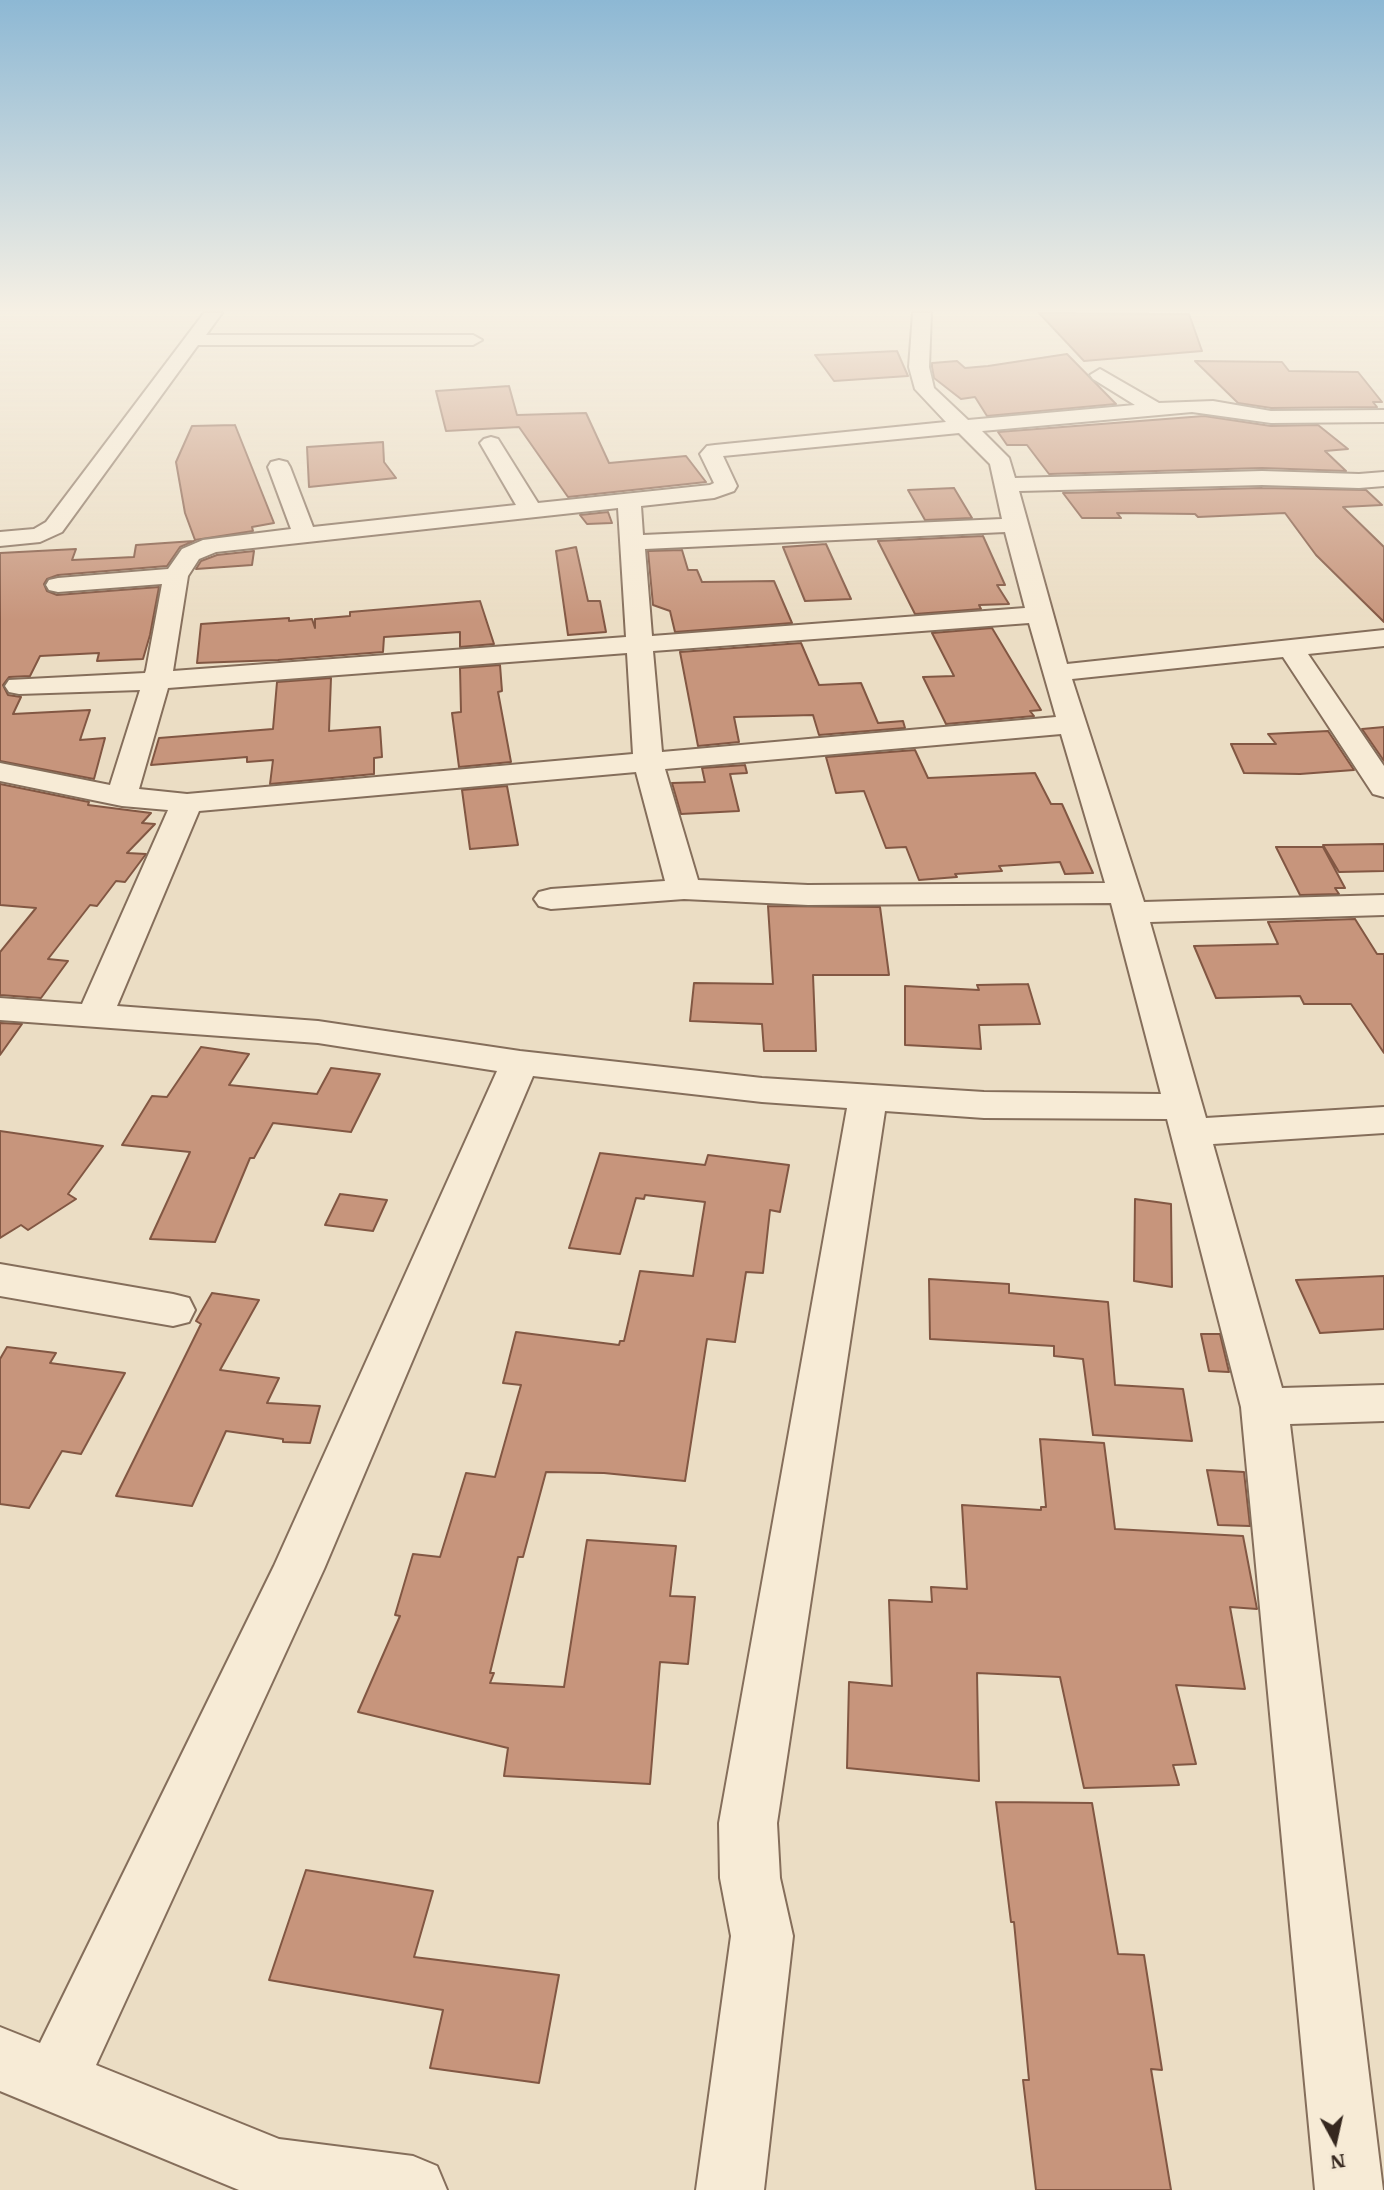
<!DOCTYPE html>
<style>
body{margin:0}
#map{position:relative;width:1384px;height:2190px;overflow:hidden;background:#ebddc4;font-family:"IBM Plex Serif",serif}
canvas{display:block}
.north{position:absolute;left:1300px;top:2106px;width:70px;height:70px;-webkit-text-stroke:5px #f3e7d3;paint-order:stroke;rotate:172deg;font-size:19px;font-weight:700;line-height:28px;text-align:center;color:#36281f}
.north::after{content:'';display:block;margin:auto;width:24px;height:32px;background:#36281f;clip-path:polygon(50% 0,100% 100%,50% 72%,0 100%)}
</style>
<div id="map">
<canvas width="1384" height="2190"></canvas>
<div class="north">N</div>
</div>
<script>
const ctx = document.querySelector('canvas').getContext('2d');
ctx.lineJoin = 'round';
function fill(path, color) { ctx.fillStyle = color; ctx.fill(path, 'evenodd'); }
const shape = rows => new Path2D(rows.map(r => 'M' + r).join(''));
function trace(path, color, width, dash) { ctx.strokeStyle = color; ctx.lineWidth = width; ctx.lineCap = dash ? 'butt' : 'round'; ctx.setLineDash(dash || []); ctx.stroke(path); }
const building = shape([
 [1039,313,1189,314,1202,351,1084,361,1039,313],
 [897,351,908,376,834,381,815,355,897,351],
 [1067,354,1116,404,987,416,975,397,961,399,934,378,932,367,932,363,957,361,965,368,988,366,1067,354],
 [1195,361,1282,362,1289,371,1358,372,1382,402,1373,402,1377,407,1271,408,1238,403,1195,361],
 [509,386,517,415,586,413,609,463,686,456,706,482,568,497,519,427,446,431,436,391,509,386],
 [1204,416,1271,426,1318,425,1348,449,1325,451,1346,471,1262,468,1049,474,1027,445,1007,445,998,432,1204,416],
 [235,425,274,523,252,527,253,531,195,540,185,513,176,462,192,426,235,425],
 [383,442,384,462,396,478,309,487,307,447,383,442],
 [954,488,972,518,925,520,908,490,954,488],
 [1262,488,1366,490,1382,505,1343,507,1384,547,1384,622,1316,555,1285,513,1198,517,1195,514,1117,513,1121,518,1082,518,1063,493,1262,488],
 [608,512,612,523,587,524,580,515,608,512],
 [983,536,1005,585,997,585,1009,604,979,605,981,609,915,614,878,541,983,536],
 [194,541,180,547,167,566,58,575,47,579,44,584,47,591,57,595,159,587,150,635,143,659,97,661,99,653,40,656,30,676,9,677,3,685,8,695,21,697,13,714,90,710,80,740,105,738,94,779,0,761,0,553,76,549,72,560,134,557,136,545,194,541],
 [826,544,851,599,805,601,783,547,826,544],
 [576,547,588,601,600,601,606,632,568,635,556,551,576,547],
 [682,550,688,570,697,570,702,582,774,581,792,623,675,632,670,611,653,605,648,551,682,550],
 [254,551,252,565,196,569,201,561,217,555,254,551],
 [480,601,494,644,460,647,460,632,384,637,383,652,278,660,197,663,201,624,289,618,289,621,312,619,315,628,315,619,350,616,350,612,480,601],
 [992,628,1041,710,1030,711,1034,716,946,724,923,677,954,676,932,633,992,628],
 [801,643,819,685,861,683,878,723,903,721,905,728,819,735,813,715,734,717,739,742,698,746,680,652,801,643],
 [500,665,502,691,498,692,511,762,459,767,452,713,461,712,460,668,500,665],
 [331,678,329,731,380,727,382,757,374,758,374,774,270,784,273,760,247,762,247,757,151,765,159,738,273,729,277,682,331,678],
 [1384,727,1384,761,1362,729,1384,727],
 [1328,731,1354,770,1300,774,1244,773,1231,744,1276,744,1268,734,1328,731],
 [915,750,928,778,1035,773,1051,804,1062,804,1093,873,1065,874,1060,862,999,866,1002,871,955,874,957,877,919,880,906,847,886,848,864,791,836,793,826,757,915,750],
 [745,765,747,773,730,774,739,811,681,814,672,783,705,782,702,768,745,765],
 [0,784,89,802,88,805,151,813,142,823,155,824,127,853,146,854,125,882,116,881,97,906,90,905,48,959,68,961,41,998,0,995,0,952,36,908,0,905,0,784],
 [507,786,518,845,470,849,462,790,507,786],
 [1384,844,1384,871,1339,872,1323,845,1384,844],
 [1276,847,1323,847,1345,888,1335,888,1339,894,1300,895,1276,847],
 [768,906,880,907,889,975,813,975,816,1051,764,1051,762,1024,690,1021,694,983,773,984,768,906],
 [1355,919,1377,954,1384,954,1384,1053,1351,1004,1304,1004,1300,996,1216,998,1194,946,1278,944,1268,922,1355,919],
 [1028,984,1040,1024,979,1025,981,1049,905,1045,905,986,979,990,977,985,1028,984],
 [0,1023,22,1024,0,1055,0,1023],
 [201,1047,249,1054,229,1085,317,1094,331,1068,380,1074,351,1132,273,1123,254,1158,250,1158,215,1242,150,1239,190,1152,122,1145,152,1096,167,1097,201,1047],
 [0,1131,103,1146,68,1194,76,1199,28,1230,21,1225,0,1238,0,1131],
 [600,1153,705,1165,708,1155,789,1165,780,1212,770,1210,763,1273,746,1272,735,1342,707,1339,685,1481,604,1473,546,1472,523,1557,518,1557,490,1673,494,1673,490,1683,564,1687,587,1540,676,1546,670,1596,695,1597,688,1664,660,1662,650,1784,504,1776,508,1748,358,1712,400,1616,395,1615,413,1554,440,1557,466,1473,495,1477,521,1385,503,1383,516,1332,619,1345,620,1341,624,1341,640,1271,693,1276,705,1202,645,1195,644,1199,636,1198,620,1254,569,1248,600,1153],
 [340,1194,387,1200,373,1231,325,1225,340,1194],
 [1135,1199,1171,1204,1172,1287,1134,1281,1135,1199],
 [1384,1276,1384,1329,1320,1333,1296,1280,1384,1276],
 [929,1279,1009,1284,1009,1293,1108,1302,1115,1385,1183,1389,1192,1441,1093,1435,1083,1359,1054,1356,1054,1346,930,1339,929,1279],
 [212,1293,259,1300,220,1370,279,1378,267,1403,320,1406,310,1443,283,1442,283,1439,226,1431,192,1506,116,1496,201,1324,196,1321,212,1293],
 [1201,1334,1220,1334,1229,1372,1209,1371,1201,1334],
 [7,1347,56,1353,50,1363,125,1373,81,1454,62,1451,29,1508,0,1504,0,1359,7,1347],
 [1040,1439,1104,1443,1115,1529,1243,1536,1257,1609,1230,1607,1245,1689,1176,1685,1196,1764,1173,1765,1179,1785,1084,1788,1060,1677,977,1673,979,1781,847,1768,849,1682,892,1686,889,1600,932,1602,931,1587,967,1589,962,1505,1041,1510,1041,1507,1046,1507,1040,1439],
 [1207,1470,1244,1472,1250,1526,1218,1525,1207,1470],
 [996,1802,1092,1803,1118,1954,1144,1955,1162,2070,1151,2069,1171,2190,1036,2190,1023,2080,1029,2080,1014,1922,1011,1922,996,1802],
 [306,1870,433,1891,414,1957,559,1975,539,2083,430,2068,443,2010,269,1980,306,1870]
]);
fill(building, '#c7957c');
trace(building, '#825743', 2);
const street = shape([
 [204,313,222,313,206,335,473,335,482,340,473,345,198,345,62,532,40,542,0,546,0,532,34,529,46,522,204,313],
 [913,313,931,313,929,367,934,388,968,420,1135,405,1093,379,1090,375,1100,369,1159,403,1213,401,1271,411,1384,410,1384,422,1271,423,1192,412,982,431,1009,458,1015,478,1262,471,1359,474,1384,472,1384,486,1359,488,1262,485,1019,491,1067,664,1384,630,1384,646,1308,654,1384,766,1384,797,1373,794,1283,657,1072,679,1144,902,1384,895,1384,915,1150,922,1206,1118,1384,1107,1384,1133,1213,1144,1282,1388,1384,1385,1384,1421,1290,1424,1383,2190,1315,2190,1241,1407,1167,1119,984,1118,885,1111,777,1823,780,1878,793,1936,764,2190,696,2190,731,1936,720,1878,719,1823,847,1108,762,1102,533,1076,324,1569,96,2065,279,2139,413,2156,437,2166,447,2190,239,2190,0,2091,0,2027,40,2043,274,1566,497,1071,318,1043,0,1020,0,998,82,1004,168,810,122,806,0,781,0,763,110,785,140,690,19,694,9,692,5,686,9,680,145,673,146,670,162,584,58,592,49,590,46,585,49,580,58,578,168,569,182,549,203,540,291,529,268,467,271,462,279,460,287,462,290,467,313,527,516,505,480,443,484,439,491,437,498,439,538,503,710,485,714,483,700,454,707,446,715,445,946,422,915,389,909,367,913,313],
 [959,433,990,464,1002,519,643,535,641,506,714,498,734,491,737,486,723,456,959,433],
 [618,508,626,637,173,671,188,576,199,559,216,552,618,508],
 [1005,532,1025,608,652,636,645,549,1005,532],
 [1029,623,1056,717,662,752,653,651,1029,623],
 [627,653,633,754,187,794,139,789,168,688,627,653],
 [1061,734,1105,883,808,885,698,880,665,769,1061,734],
 [636,772,665,881,551,889,539,892,534,899,539,906,551,909,684,899,808,905,1111,903,1161,1094,984,1092,762,1078,520,1051,318,1021,117,1006,199,811,636,772],
 [0,1264,173,1294,189,1298,195,1310,189,1322,173,1326,0,1296,0,1264]
]);
trace(street, '#856e5b', 4);
fill(street, '#f7ebd6');
const sky = ctx.createLinearGradient(0, 0, 0, 620);
sky.addColorStop(0, '#8db8d4');
sky.addColorStop(0.5, '#f6f0e4');
sky.addColorStop(1, '#f6f0e400');
ctx.fillStyle = sky;
ctx.fillRect(0, 0, 1384, 620);
</script>
